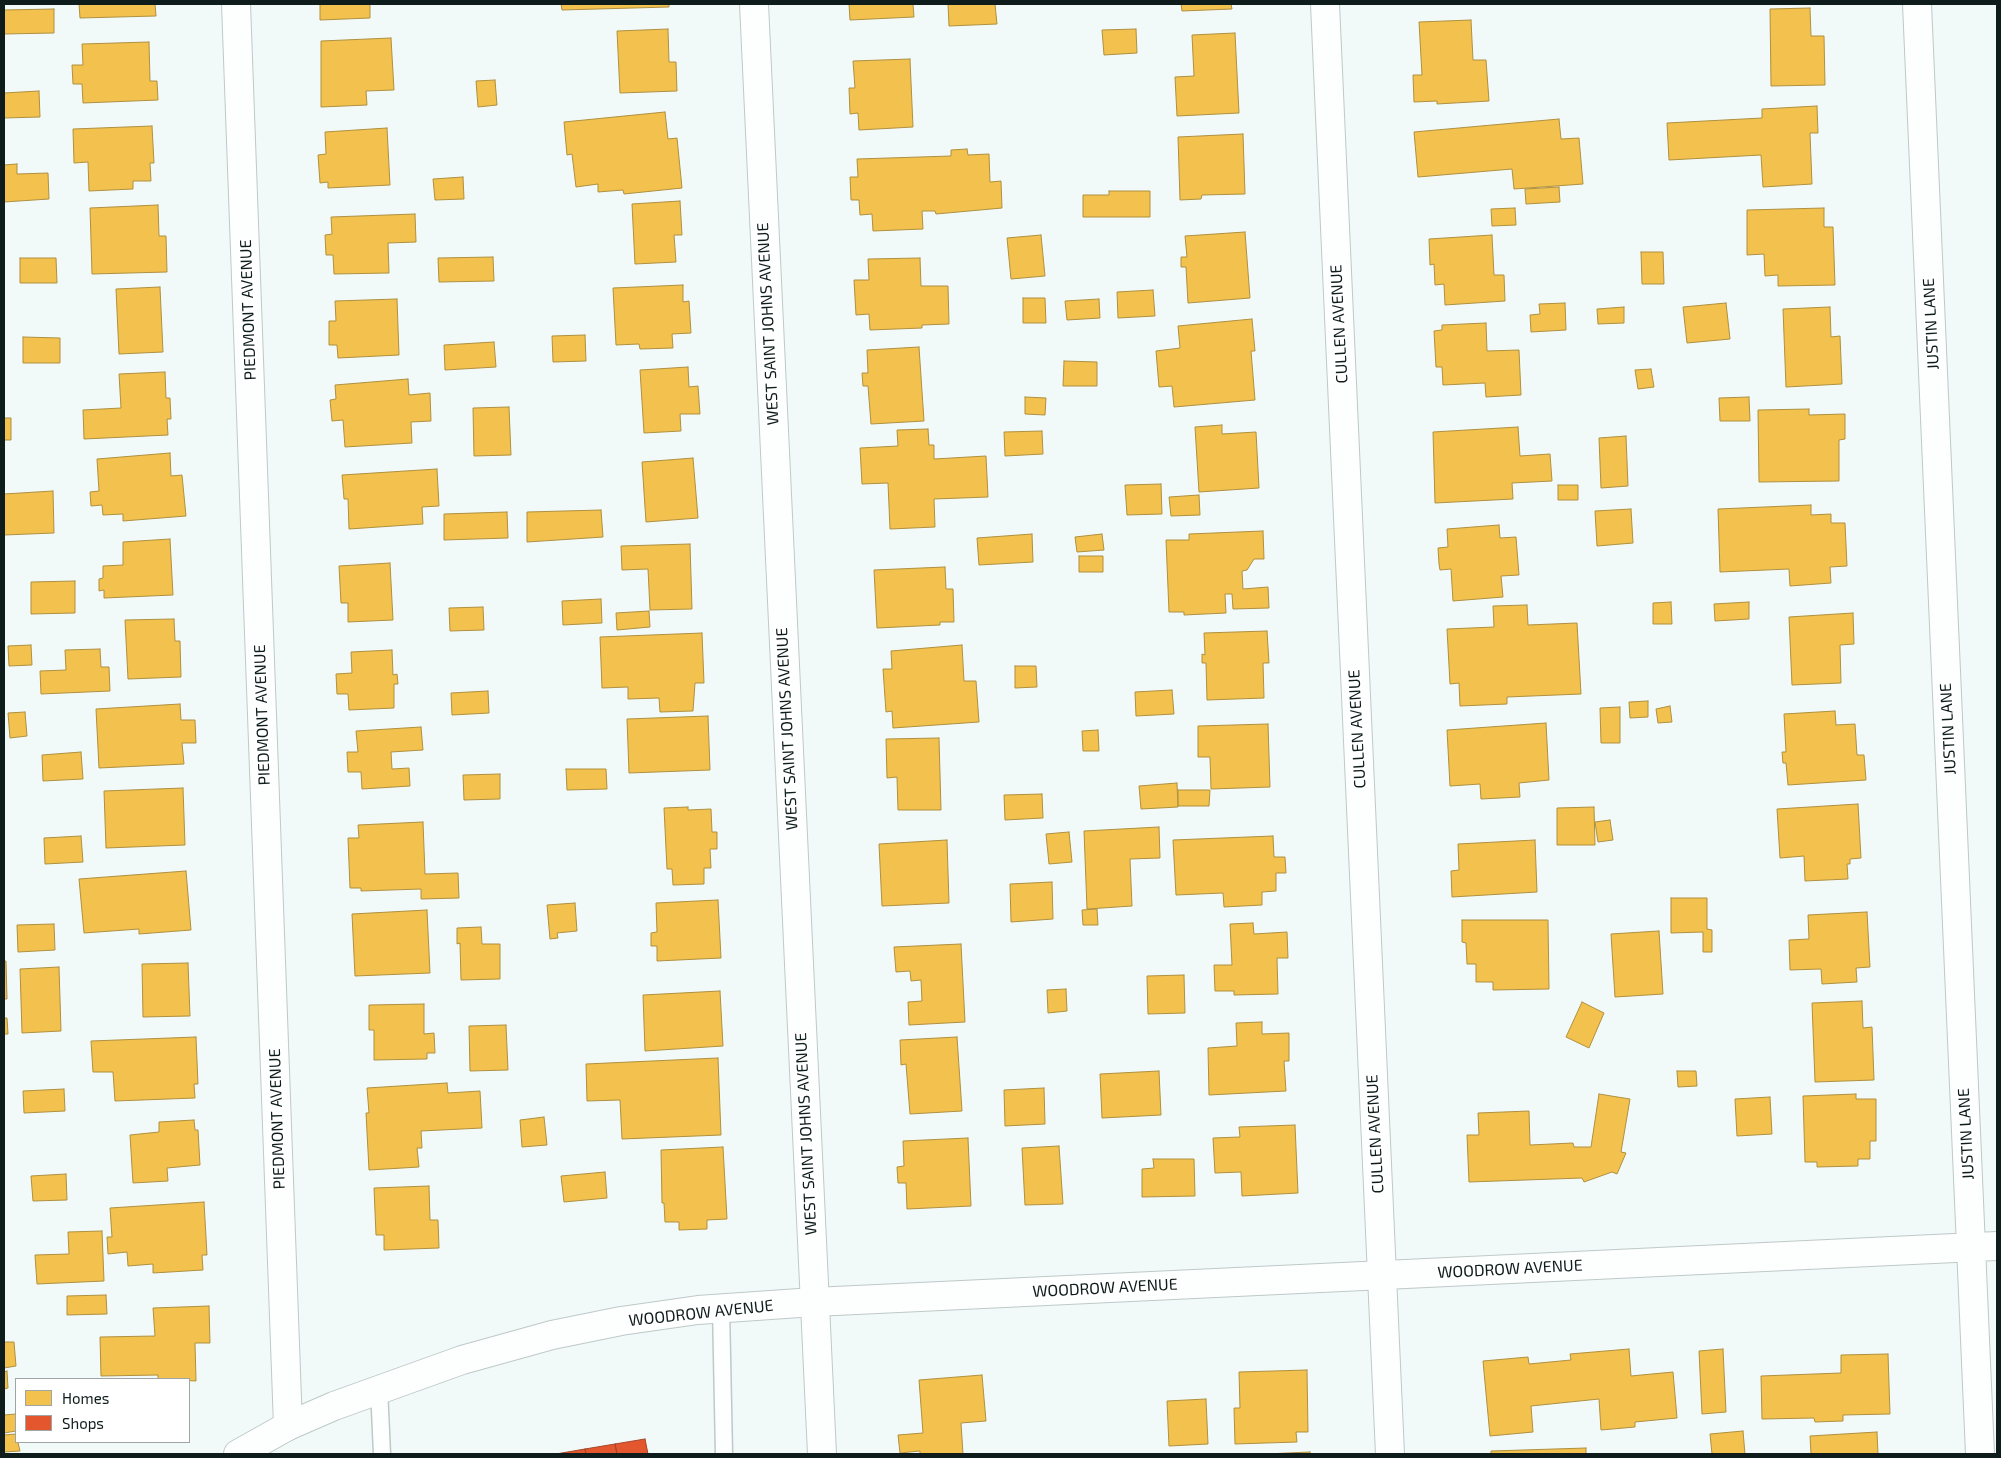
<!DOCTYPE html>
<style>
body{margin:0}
#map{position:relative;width:2001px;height:1458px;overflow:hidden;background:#f2faf9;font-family:"Exo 2",sans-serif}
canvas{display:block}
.frame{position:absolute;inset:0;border:5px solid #0e1c1b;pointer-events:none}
.legend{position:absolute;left:15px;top:1378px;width:175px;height:65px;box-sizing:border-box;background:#fff;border:1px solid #9fa4a4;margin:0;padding:6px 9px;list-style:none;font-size:15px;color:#0e1c1b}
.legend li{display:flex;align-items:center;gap:10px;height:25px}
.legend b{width:25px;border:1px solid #9fa4a4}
</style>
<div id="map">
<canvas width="2001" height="1458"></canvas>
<div class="frame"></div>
<ul class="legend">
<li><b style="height:14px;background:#f2c14e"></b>Homes</li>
<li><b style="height:14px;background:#e4572e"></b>Shops</li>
</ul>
</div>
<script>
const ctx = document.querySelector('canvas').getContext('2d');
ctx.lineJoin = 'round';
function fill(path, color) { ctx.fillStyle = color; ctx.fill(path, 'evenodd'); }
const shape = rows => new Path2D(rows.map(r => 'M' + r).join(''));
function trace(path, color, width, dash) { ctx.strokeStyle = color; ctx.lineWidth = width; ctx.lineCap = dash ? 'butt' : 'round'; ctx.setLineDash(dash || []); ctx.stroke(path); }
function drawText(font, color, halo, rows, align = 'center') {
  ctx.font = font + ' "Exo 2",sans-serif'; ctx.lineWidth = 5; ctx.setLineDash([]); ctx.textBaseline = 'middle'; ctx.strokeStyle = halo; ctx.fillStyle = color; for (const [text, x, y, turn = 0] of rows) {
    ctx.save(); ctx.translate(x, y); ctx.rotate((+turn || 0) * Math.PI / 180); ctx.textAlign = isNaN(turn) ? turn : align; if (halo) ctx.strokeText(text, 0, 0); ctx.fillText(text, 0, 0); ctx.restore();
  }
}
const homes = shape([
 [79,4,155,4,156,16,80,18,79,4],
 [320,4,370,4,370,18,320,20,320,4],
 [561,4,669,4,669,7,562,10,561,4],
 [849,4,913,4,914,17,850,20,849,4],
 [948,4,995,4,997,24,949,26,948,4],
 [1181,4,1231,4,1232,9,1182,11,1181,4],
 [1810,8,1811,36,1824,36,1825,85,1771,86,1770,9,1810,8],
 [54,9,54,33,4,34,4,10,54,9],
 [1471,20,1473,60,1486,60,1489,101,1437,104,1437,101,1414,102,1413,75,1422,75,1419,22,1471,20],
 [668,29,669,62,676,62,677,91,620,93,617,31,668,29],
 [1136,29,1137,53,1104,55,1102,30,1136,29],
 [1235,33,1239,113,1177,116,1175,77,1194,76,1192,35,1235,33],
 [391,38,394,90,366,91,367,105,321,107,321,41,391,38],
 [149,42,150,81,157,81,158,100,83,103,82,84,73,84,72,65,83,65,82,44,149,42],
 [910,59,913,127,859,130,858,113,850,114,849,88,855,88,853,61,910,59],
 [495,80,497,105,478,107,476,81,495,80],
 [39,91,40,117,4,118,4,93,39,91],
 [1817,106,1818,133,1810,133,1812,184,1763,187,1761,155,1669,160,1667,123,1762,118,1762,109,1817,106],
 [665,112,668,139,677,138,682,188,624,194,623,190,598,192,598,184,576,187,572,154,567,155,564,122,665,112],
 [1559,119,1561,139,1579,138,1583,184,1514,189,1512,169,1418,177,1414,132,1559,119],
 [152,126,154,163,150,163,151,181,133,181,133,189,89,191,88,162,74,163,73,129,152,126],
 [387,128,390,185,328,188,328,182,320,183,318,155,326,154,325,132,387,128],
 [1243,134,1245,194,1202,195,1201,199,1180,200,1178,137,1243,134],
 [967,149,968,155,989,154,990,182,1001,181,1002,208,936,214,935,211,922,211,923,229,873,231,872,214,860,215,859,200,851,200,850,177,858,177,857,159,951,156,951,150,967,149],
 [17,164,17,174,48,173,49,199,4,202,4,165,17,164],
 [463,177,464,199,435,200,433,179,463,177],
 [1559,187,1560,202,1526,204,1525,189,1559,187],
 [1109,191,1150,191,1150,217,1083,217,1083,195,1109,195,1109,191],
 [680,201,682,235,674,235,676,262,635,264,632,204,680,201],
 [158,205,159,236,166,236,167,272,92,274,90,208,158,205],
 [1515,208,1516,225,1492,226,1491,209,1515,208],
 [1824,208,1824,227,1833,227,1835,285,1778,286,1778,275,1765,276,1764,254,1747,255,1747,210,1824,208],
 [415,214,416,242,388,243,389,273,334,274,333,255,326,255,325,235,332,234,331,217,415,214],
 [1245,232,1250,298,1188,303,1186,267,1181,267,1181,257,1187,257,1185,236,1245,232],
 [1041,235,1045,276,1011,279,1007,238,1041,235],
 [1492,235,1494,275,1504,275,1505,301,1445,305,1444,284,1435,285,1434,264,1430,265,1429,239,1492,235],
 [1641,252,1663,252,1664,284,1642,284,1641,252],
 [493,257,494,281,439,282,438,258,493,257],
 [20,258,56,258,57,283,20,283,20,258],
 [920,258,921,286,948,286,949,324,922,325,922,328,870,330,869,314,856,315,854,280,869,280,868,259,920,258],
 [683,285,683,302,689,301,691,333,672,334,673,348,640,349,639,344,616,345,613,288,683,285],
 [160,287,163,352,119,354,116,289,160,287],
 [1153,290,1155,316,1118,318,1117,292,1153,290],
 [1023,298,1045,298,1046,323,1023,323,1023,298],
 [397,299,399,355,338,358,337,345,329,345,329,321,336,321,335,301,397,299],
 [1099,299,1100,318,1067,320,1065,301,1099,299],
 [1565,303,1566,330,1531,332,1530,315,1540,314,1539,304,1565,303],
 [1726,303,1730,339,1687,343,1683,307,1726,303],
 [1624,307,1624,323,1598,324,1597,309,1624,307],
 [1830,307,1831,337,1840,336,1842,384,1786,387,1783,309,1830,307],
 [1252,319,1255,351,1251,351,1255,400,1174,407,1172,386,1159,387,1156,351,1180,348,1178,326,1252,319],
 [1486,323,1487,351,1519,350,1521,395,1486,397,1485,383,1443,385,1442,367,1436,367,1434,331,1442,330,1442,325,1486,323],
 [585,335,586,361,553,362,552,336,585,335],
 [23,337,60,338,60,363,23,363,23,337],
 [494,342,496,367,445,370,444,345,494,342],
 [919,347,924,421,871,424,868,386,863,386,862,373,868,373,867,350,919,347],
 [1064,361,1097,362,1097,386,1063,386,1064,361],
 [688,367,689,387,698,386,700,414,680,414,681,431,644,433,640,370,688,367],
 [1651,369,1654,387,1638,389,1635,370,1651,369],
 [165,372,166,398,170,398,171,419,167,419,168,435,84,439,83,410,121,408,119,374,165,372],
 [408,379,409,395,430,393,431,421,411,422,412,443,345,447,343,420,332,421,330,400,336,399,335,385,408,379],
 [1025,397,1046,398,1045,415,1025,414,1025,397],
 [1749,397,1750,421,1720,421,1719,398,1749,397],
 [509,407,511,455,474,456,473,408,509,407],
 [1809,409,1809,415,1845,414,1845,439,1839,440,1839,481,1759,482,1758,410,1809,409],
 [4,418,11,418,11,440,4,440,4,418],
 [1222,425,1222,434,1256,432,1259,488,1199,492,1195,427,1222,425],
 [1518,427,1520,456,1550,454,1552,481,1512,483,1513,499,1435,503,1433,432,1518,427],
 [928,429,929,445,934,445,934,459,986,456,988,497,934,499,935,527,890,529,888,483,862,484,860,448,898,446,897,430,928,429],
 [1042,431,1043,454,1005,456,1004,432,1042,431],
 [1626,436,1628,486,1601,488,1599,438,1626,436],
 [170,453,171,476,182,475,186,516,123,521,123,514,103,515,102,505,91,506,90,492,99,491,97,459,170,453],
 [693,458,698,518,646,522,642,462,693,458],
 [437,469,439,506,422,507,423,524,349,529,348,499,344,499,342,475,437,469],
 [1161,484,1162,514,1127,515,1125,485,1161,484],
 [1558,485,1578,485,1578,500,1558,500,1558,485],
 [53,491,54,533,4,535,4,494,53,491],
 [1199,495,1200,515,1171,516,1169,497,1199,495],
 [1811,505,1811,515,1831,514,1831,523,1845,523,1847,566,1830,567,1831,583,1790,586,1789,569,1720,572,1718,509,1811,505],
 [1631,509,1633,543,1597,546,1595,511,1631,509],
 [601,510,603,537,527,542,527,512,601,510],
 [507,512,508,538,444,540,444,514,507,512],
 [1499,525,1500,538,1516,537,1519,575,1501,576,1503,597,1453,601,1451,569,1440,570,1439,564,1438,548,1448,547,1447,529,1499,525],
 [1263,531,1264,559,1254,559,1247,570,1242,571,1243,589,1268,587,1269,608,1233,609,1232,594,1225,594,1226,613,1184,615,1184,612,1169,612,1166,540,1189,540,1189,534,1263,531],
 [1032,534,1033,562,979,565,977,538,1032,534],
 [1102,534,1104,550,1077,552,1075,537,1102,534],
 [170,539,173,595,104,598,104,590,99,591,99,579,103,578,103,566,123,565,123,542,170,539],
 [690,544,692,609,650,610,648,569,622,570,621,546,690,544],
 [1079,556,1103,556,1103,572,1079,572,1079,556],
 [390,563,393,620,348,622,348,603,341,603,339,566,390,563],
 [945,567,946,589,953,589,954,622,940,622,940,625,877,628,874,570,945,567],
 [75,581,75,613,31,614,31,582,75,581],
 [601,599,602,623,563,625,562,601,601,599],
 [1671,602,1672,624,1653,624,1653,603,1671,602],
 [1749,602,1749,619,1715,621,1714,604,1749,602],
 [1527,605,1528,625,1577,623,1581,694,1507,697,1507,704,1460,706,1459,683,1450,684,1447,629,1494,627,1493,606,1527,605],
 [483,607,484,630,450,631,449,608,483,607],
 [649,611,650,627,617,630,616,613,649,611],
 [1853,613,1854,644,1840,645,1841,683,1792,685,1789,617,1853,613],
 [174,619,175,641,180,641,181,677,128,679,125,620,174,619],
 [1267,631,1269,663,1263,663,1264,698,1207,700,1206,663,1202,663,1202,654,1205,655,1204,633,1267,631],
 [702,633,704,683,695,683,693,711,660,712,659,698,628,699,628,687,602,688,600,637,702,633],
 [31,645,32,665,9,666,8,646,31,645],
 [962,645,964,681,976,681,979,722,893,728,892,711,886,712,883,669,892,669,891,651,962,645],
 [100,649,101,667,109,667,110,691,41,694,40,671,66,670,65,650,100,649],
 [392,650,393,675,397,674,398,684,394,684,394,708,349,710,348,694,337,694,336,674,352,673,351,652,392,650],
 [1015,666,1036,666,1037,687,1015,688,1015,666],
 [1172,690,1174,714,1136,716,1135,692,1172,690],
 [488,691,489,713,452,715,451,693,488,691],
 [1648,701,1648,717,1630,718,1629,702,1648,701],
 [180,704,181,720,195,720,196,743,182,743,184,764,99,768,96,709,180,704],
 [1670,706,1672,722,1658,723,1656,709,1670,706],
 [1620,707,1620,743,1601,743,1600,708,1620,707],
 [1835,711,1836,725,1855,724,1857,755,1864,755,1866,780,1788,785,1786,763,1783,763,1782,752,1786,752,1784,714,1835,711],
 [25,712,27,736,10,738,8,713,25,712],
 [708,716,710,770,629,773,627,719,708,716],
 [1546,723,1549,780,1519,783,1520,797,1481,799,1480,784,1450,786,1447,730,1546,723],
 [1268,724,1270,787,1211,789,1210,757,1198,757,1198,726,1268,724],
 [421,727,423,750,391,752,392,769,409,768,410,786,362,789,361,772,348,772,347,752,358,752,356,731,421,727],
 [1098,730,1099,751,1083,751,1082,731,1098,730],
 [939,738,941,810,898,810,897,777,887,778,886,739,939,738],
 [81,752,83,779,43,781,42,755,81,752],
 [566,769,606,769,607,789,567,790,566,769],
 [500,774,500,799,464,800,463,775,500,774],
 [1177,783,1178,807,1141,809,1139,786,1177,783],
 [183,788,185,845,106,848,104,791,183,788],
 [1178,790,1210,790,1209,806,1178,806,1178,790],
 [1042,794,1043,818,1005,820,1004,795,1042,794],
 [1858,804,1861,858,1850,859,1850,864,1847,864,1848,879,1805,881,1804,856,1780,858,1777,809,1858,804],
 [688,807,688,810,711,809,712,832,717,832,717,849,710,849,711,868,704,868,704,884,673,885,672,869,667,869,664,808,688,807],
 [1594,807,1595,845,1557,845,1557,808,1594,807],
 [1610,820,1613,840,1598,842,1595,822,1610,820],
 [423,822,425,874,458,873,459,898,421,899,421,889,361,891,361,888,350,888,348,838,359,838,358,825,423,822],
 [1159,827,1160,858,1130,859,1132,906,1087,909,1084,831,1159,827],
 [1069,832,1072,862,1049,864,1046,834,1069,832],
 [81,836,83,862,45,864,44,838,81,836],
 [1273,836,1274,857,1285,857,1286,873,1276,873,1276,891,1262,892,1262,905,1224,907,1223,893,1176,895,1173,840,1273,836],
 [947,840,949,903,882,906,879,844,947,840],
 [1535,840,1537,892,1452,897,1451,871,1459,870,1458,844,1535,840],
 [186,871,191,930,139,934,139,929,84,933,79,879,186,871],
 [1052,882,1053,919,1011,922,1010,884,1052,882],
 [1671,898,1707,898,1707,929,1712,930,1712,952,1703,952,1703,932,1671,933,1671,898],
 [718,900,721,958,657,961,657,946,651,946,651,933,657,932,656,903,718,900],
 [575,903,577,931,557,933,558,938,550,939,547,905,575,903],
 [1097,909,1098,925,1083,925,1082,910,1097,909],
 [427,910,430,973,355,976,352,914,427,910],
 [1867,912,1870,967,1856,968,1857,982,1822,984,1821,969,1790,970,1789,940,1809,939,1808,915,1867,912],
 [1462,920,1548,920,1549,989,1493,990,1493,982,1476,982,1476,964,1467,964,1466,943,1462,942,1462,920],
 [1253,923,1254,934,1287,932,1288,958,1277,958,1278,994,1234,995,1234,991,1215,991,1214,965,1232,965,1230,924,1253,923],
 [54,924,55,950,18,952,17,925,54,924],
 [481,927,482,944,500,944,500,979,461,980,460,943,457,944,457,928,481,927],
 [1659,931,1663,994,1615,997,1611,934,1659,931],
 [961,944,965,1022,909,1025,908,1002,922,1001,921,980,911,981,910,971,896,972,894,947,961,944],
 [4,961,6,961,7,999,4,999,4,961],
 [188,963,190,1016,143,1017,142,964,188,963],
 [59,967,61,1031,22,1033,20,969,59,967],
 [1184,975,1185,1013,1148,1014,1147,976,1184,975],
 [1066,989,1067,1011,1048,1013,1047,990,1066,989],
 [720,991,723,1046,645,1051,643,995,720,991],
 [1862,1001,1863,1028,1872,1027,1874,1080,1815,1082,1812,1003,1862,1001],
 [1582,1002,1604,1013,1589,1048,1566,1037,1582,1002],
 [424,1004,424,1034,434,1033,435,1053,427,1053,427,1059,374,1060,374,1030,369,1030,369,1005,424,1004],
 [4,1018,7,1018,8,1034,4,1034,4,1018],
 [1262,1022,1262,1034,1289,1033,1289,1061,1284,1061,1286,1091,1209,1095,1208,1048,1237,1046,1236,1023,1262,1022],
 [506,1025,508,1070,470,1071,469,1026,506,1025],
 [196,1037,198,1084,194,1084,195,1098,115,1101,113,1072,93,1072,91,1041,196,1037],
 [957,1037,962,1111,910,1114,906,1064,901,1065,900,1040,957,1037],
 [718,1058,721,1135,622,1139,620,1100,587,1101,586,1064,718,1058],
 [1159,1071,1161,1115,1102,1118,1100,1074,1159,1071],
 [1677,1071,1696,1071,1697,1086,1678,1087,1677,1071],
 [447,1083,448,1093,480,1091,482,1128,421,1131,422,1148,417,1148,419,1167,369,1170,366,1113,369,1113,367,1088,447,1083],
 [1044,1088,1045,1124,1005,1126,1004,1090,1044,1088],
 [64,1089,65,1111,24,1113,23,1091,64,1089],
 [1599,1094,1630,1099,1621,1152,1626,1153,1617,1174,1612,1172,1584,1182,1582,1178,1469,1182,1467,1135,1479,1135,1478,1113,1529,1111,1530,1145,1573,1143,1574,1147,1591,1147,1599,1094],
 [1856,1094,1856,1099,1876,1099,1876,1141,1870,1141,1870,1159,1858,1159,1858,1166,1817,1167,1817,1162,1805,1162,1803,1096,1856,1094],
 [1770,1097,1772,1134,1737,1136,1735,1099,1770,1097],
 [544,1117,547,1145,522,1147,520,1120,544,1117],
 [194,1120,195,1130,198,1130,200,1165,167,1168,168,1181,133,1183,130,1135,159,1132,159,1122,194,1120],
 [1295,1125,1298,1193,1242,1196,1241,1172,1215,1173,1213,1138,1240,1137,1239,1127,1295,1125],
 [968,1138,971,1206,907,1209,906,1183,898,1183,897,1167,904,1166,903,1141,968,1138],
 [1059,1146,1063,1204,1025,1205,1022,1148,1059,1146],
 [723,1147,727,1219,707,1220,707,1229,679,1230,679,1222,665,1222,664,1203,662,1203,661,1150,723,1147],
 [1153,1159,1194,1159,1195,1196,1142,1197,1142,1169,1154,1168,1153,1159],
 [605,1172,607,1198,564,1202,561,1176,605,1172],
 [66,1174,67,1200,33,1201,31,1176,66,1174],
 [429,1186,430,1220,438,1220,439,1248,384,1250,384,1235,376,1235,374,1188,429,1186],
 [204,1202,207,1255,202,1255,203,1270,153,1273,153,1264,128,1266,127,1252,108,1254,107,1237,112,1237,110,1208,204,1202],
 [102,1231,104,1281,37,1284,35,1255,69,1254,68,1232,102,1231],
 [106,1295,107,1314,67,1315,67,1296,106,1295],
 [209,1306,210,1343,195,1343,196,1381,158,1379,158,1375,101,1376,100,1337,155,1336,153,1308,209,1306],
 [4,1342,14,1342,16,1366,4,1368,4,1342],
 [1629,1349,1631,1376,1673,1372,1677,1418,1635,1422,1635,1427,1601,1430,1599,1399,1531,1406,1533,1432,1490,1436,1483,1361,1528,1357,1529,1364,1571,1360,1570,1354,1629,1349],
 [1723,1349,1726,1412,1702,1414,1699,1351,1723,1349],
 [1888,1354,1890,1414,1843,1415,1843,1421,1815,1422,1814,1418,1762,1419,1761,1376,1841,1373,1841,1355,1888,1354],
 [1307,1370,1308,1432,1296,1432,1297,1442,1235,1444,1234,1408,1240,1408,1239,1372,1307,1370],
 [7,1371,8,1388,4,1389,4,1372,7,1371],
 [982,1375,986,1421,961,1423,963,1454,920,1454,920,1451,900,1453,898,1435,923,1433,919,1380,982,1375],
 [1206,1399,1208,1444,1169,1446,1167,1401,1206,1399],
 [16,1414,16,1431,4,1433,4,1415,16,1414],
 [1743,1431,1745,1454,1712,1454,1710,1434,1743,1431],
 [1877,1432,1878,1454,1811,1454,1810,1436,1877,1432],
 [16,1434,20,1451,4,1452,4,1435,16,1434],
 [1586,1448,1586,1454,1491,1454,1491,1451,1586,1448],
 [1310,1452,1310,1454,1266,1454,1310,1452]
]);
fill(homes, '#f2c14e');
trace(homes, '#ae903f', 1);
const shops = shape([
 [645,1439,648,1454,617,1454,615,1444,645,1439],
 [615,1444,617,1454,586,1454,585,1449,615,1444],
 [585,1449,586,1454,556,1454,585,1449]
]);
fill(shops, '#e4572e');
trace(shops, '#a44528', 1);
const service = shape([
 [721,1308,724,1454],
 [379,1388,382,1454]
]);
const minor = shape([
 [236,4,288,1426],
 [754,4,822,1454],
 [1325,4,1390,1454]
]);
const tertiary = shape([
 [1917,4,1980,1454],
 [238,1454,288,1426,334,1406,462,1360,552,1335,621,1321,698,1310,814,1302,1997,1246]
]);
trace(service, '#bec9c8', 19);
trace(minor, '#bec9c8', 30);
trace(tertiary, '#bec9c8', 30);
trace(service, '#fdfefe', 16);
trace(minor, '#fdfefe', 28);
trace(tertiary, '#fdfefe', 28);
drawText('16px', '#0e1c1b', '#fff', [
 ["PIEDMONT AVENUE",248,310,-92],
 ["WEST SAINT JOHNS AVENUE",768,324,-93],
 ["CULLEN AVENUE",1339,324,-93],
 ["JUSTIN LANE",1931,324,-93],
 ["PIEDMONT AVENUE",262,715,-92],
 ["WEST SAINT JOHNS AVENUE",787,729,-93],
 ["CULLEN AVENUE",1357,729,-93],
 ["JUSTIN LANE",1948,729,-93],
 ["PIEDMONT AVENUE",277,1119,-92],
 ["WEST SAINT JOHNS AVENUE",806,1134,-93],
 ["CULLEN AVENUE",1375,1134,-93],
 ["JUSTIN LANE",1966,1134,-93],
 ["WOODROW AVENUE",1510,1269,-3],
 ["WOODROW AVENUE",1105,1288,-3],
 ["WOODROW AVENUE",701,1313,-6]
]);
</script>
